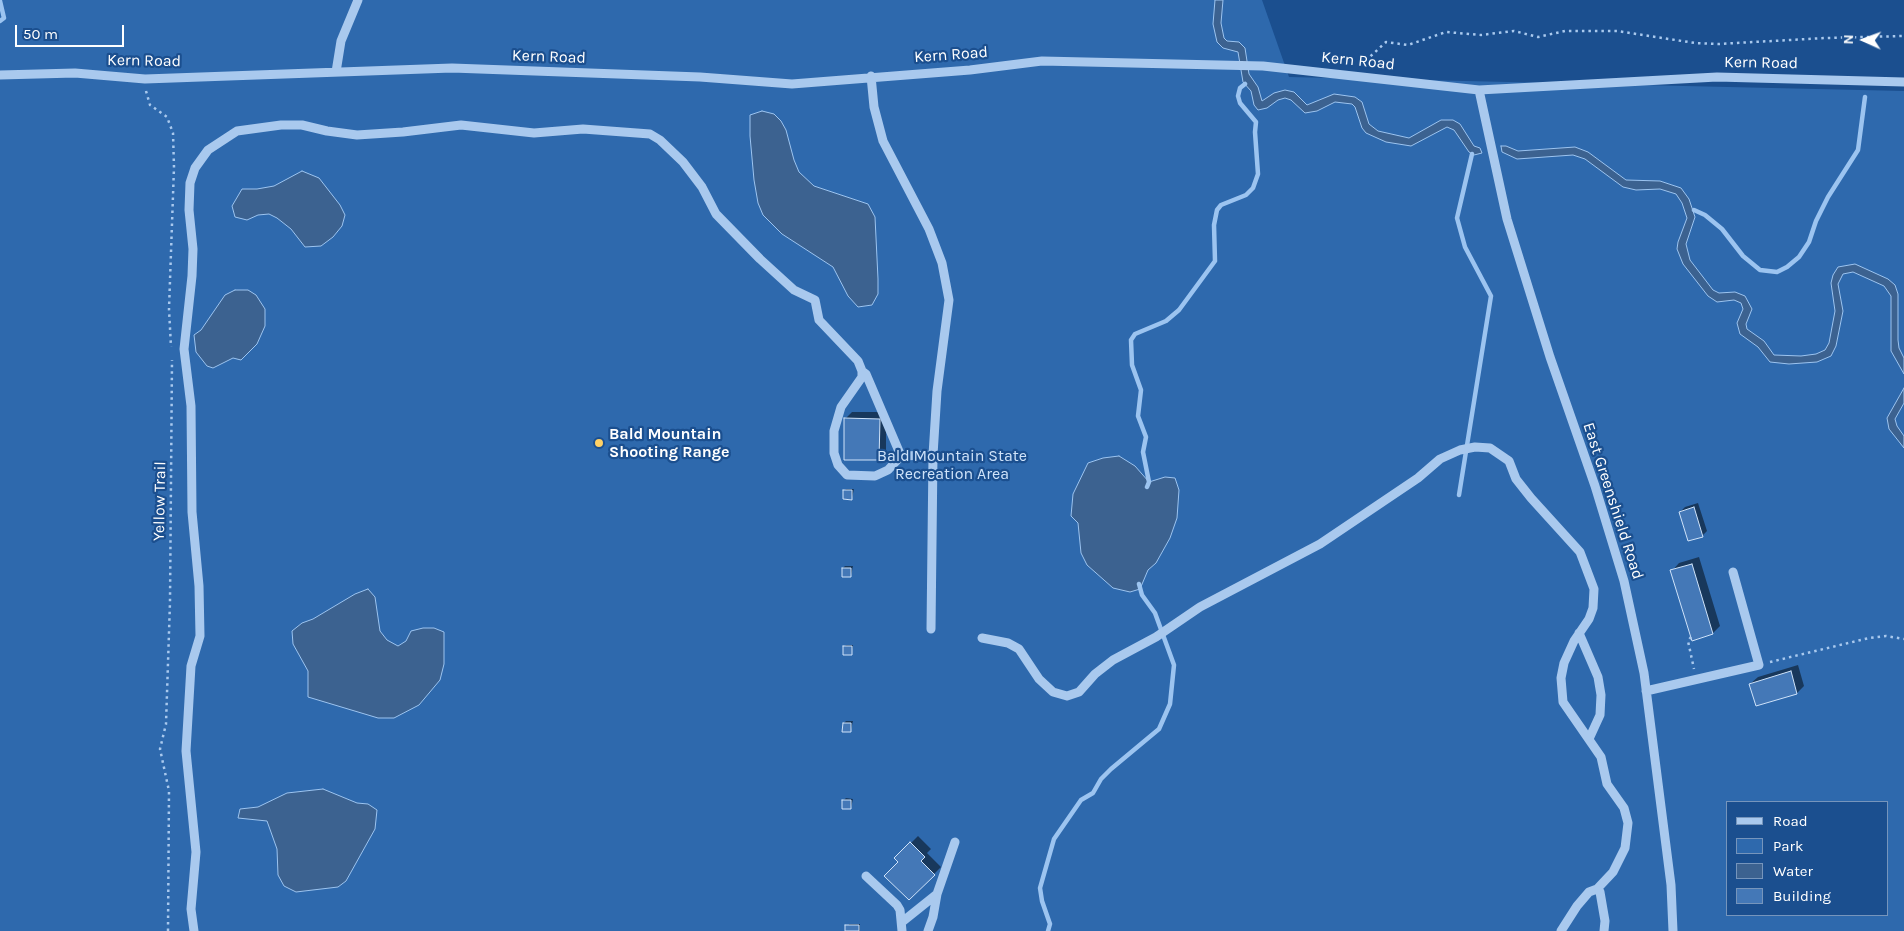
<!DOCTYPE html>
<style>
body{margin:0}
#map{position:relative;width:1904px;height:931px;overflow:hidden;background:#1b4f8f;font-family:Karla,sans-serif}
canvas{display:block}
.legend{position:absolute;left:1726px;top:801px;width:162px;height:115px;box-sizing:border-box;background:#1b4f8f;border:1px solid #7695bc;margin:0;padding:6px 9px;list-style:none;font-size:15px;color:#fff}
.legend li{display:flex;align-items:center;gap:10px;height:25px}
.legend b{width:25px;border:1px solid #7695bc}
.north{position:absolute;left:1839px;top:15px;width:50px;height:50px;-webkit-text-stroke:4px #1b4f8f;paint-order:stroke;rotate:272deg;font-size:14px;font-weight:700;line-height:20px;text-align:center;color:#fff}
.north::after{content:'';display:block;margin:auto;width:18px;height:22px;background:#fff;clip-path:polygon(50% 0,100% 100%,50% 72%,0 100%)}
.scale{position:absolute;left:15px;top:25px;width:109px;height:22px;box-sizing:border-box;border:2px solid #fff;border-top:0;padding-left:6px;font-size:15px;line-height:18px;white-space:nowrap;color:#fff;-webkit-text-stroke:4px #1b4f8f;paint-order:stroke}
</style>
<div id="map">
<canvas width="1904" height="931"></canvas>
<ul class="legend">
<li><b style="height:6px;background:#a9c9ee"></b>Road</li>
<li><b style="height:14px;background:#2e69ad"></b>Park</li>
<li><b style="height:14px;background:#3c6290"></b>Water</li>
<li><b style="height:14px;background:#4478b7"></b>Building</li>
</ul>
<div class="north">N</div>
<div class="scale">50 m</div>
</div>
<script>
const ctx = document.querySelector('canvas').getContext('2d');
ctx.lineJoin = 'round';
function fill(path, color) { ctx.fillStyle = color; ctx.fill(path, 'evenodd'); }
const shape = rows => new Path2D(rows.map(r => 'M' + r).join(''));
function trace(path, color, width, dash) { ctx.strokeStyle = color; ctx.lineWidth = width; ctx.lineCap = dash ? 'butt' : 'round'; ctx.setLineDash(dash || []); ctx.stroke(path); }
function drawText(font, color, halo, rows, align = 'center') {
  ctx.font = font + ' Karla,sans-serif'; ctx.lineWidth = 4.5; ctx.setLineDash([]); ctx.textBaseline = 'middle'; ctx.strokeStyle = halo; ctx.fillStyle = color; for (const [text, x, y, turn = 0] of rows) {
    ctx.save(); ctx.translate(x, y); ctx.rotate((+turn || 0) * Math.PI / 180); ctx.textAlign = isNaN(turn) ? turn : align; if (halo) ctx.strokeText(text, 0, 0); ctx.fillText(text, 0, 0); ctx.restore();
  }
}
fill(shape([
 [0,0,1262,0,1289,77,1904,91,1904,931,0,931],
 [1728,802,1888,802,1888,915,1728,915]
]), '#2e69ad');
const water = shape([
 [1215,0,1223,0,1221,23,1224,38,1227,41,1239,42,1245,48,1249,74,1258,87,1262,101,1274,93,1285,90,1294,92,1307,105,1334,94,1355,97,1362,102,1369,124,1378,131,1409,138,1441,120,1453,120,1460,124,1474,146,1480,148,1482,153,1474,155,1469,152,1454,130,1447,127,1411,146,1386,142,1366,133,1362,128,1355,107,1352,104,1335,102,1317,111,1305,113,1291,100,1285,98,1278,100,1267,108,1258,110,1254,105,1251,91,1243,82,1238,52,1223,48,1217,42,1213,24,1215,0],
 [762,111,774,114,781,121,786,130,794,160,799,172,814,186,868,204,875,217,878,279,878,294,872,305,858,307,848,296,833,267,782,234,763,215,758,203,754,180,750,136,750,115,762,111],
 [1501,146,1506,146,1518,151,1575,147,1588,152,1626,180,1660,181,1681,188,1689,199,1695,217,1686,244,1690,260,1713,290,1719,293,1735,292,1745,296,1752,309,1746,324,1747,329,1764,341,1774,355,1801,356,1816,354,1825,350,1829,343,1835,311,1831,283,1833,275,1838,267,1855,264,1888,279,1895,285,1898,294,1898,340,1899,348,1904,358,1904,374,1891,351,1891,296,1884,286,1853,272,1843,274,1838,284,1843,311,1836,346,1831,356,1817,362,1789,364,1770,362,1758,347,1740,334,1737,323,1743,309,1741,303,1734,300,1717,302,1708,296,1683,264,1677,249,1678,242,1687,218,1682,203,1676,194,1660,189,1636,190,1623,187,1585,159,1573,155,1517,159,1502,152,1501,146],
 [302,171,319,178,340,205,345,215,342,226,333,237,321,246,305,247,291,229,277,218,269,214,258,215,247,220,235,217,232,206,242,189,257,189,274,186,302,171],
 [235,290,248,290,256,295,265,309,265,326,257,344,241,360,233,358,213,368,207,366,196,352,194,335,201,330,225,295,235,290],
 [1904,388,1904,403,1895,419,1897,426,1904,436,1904,448,1889,429,1887,418,1904,388],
 [1119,456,1135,466,1149,482,1165,477,1175,478,1179,490,1177,518,1170,538,1156,563,1148,570,1140,589,1130,592,1113,588,1087,565,1081,553,1078,523,1071,516,1073,494,1088,463,1103,458,1119,456],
 [368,589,375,597,380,631,387,640,398,646,406,641,411,631,423,628,434,628,444,632,444,664,440,680,419,705,394,718,378,718,308,697,308,671,293,644,292,631,302,623,313,619,355,594,368,589],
 [323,789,357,803,368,804,377,810,375,829,346,881,338,887,296,892,284,886,278,875,277,849,267,821,238,818,240,809,258,807,287,793,323,789]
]);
fill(water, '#3c6290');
trace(water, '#9cc4f0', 1);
fill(shape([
 [852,412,886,412,886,452,879,459,845,419],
 [846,489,854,489,852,498,844,491],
 [1698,503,1707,531,1702,536,1680,512,1685,507],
 [1699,557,1720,626,1713,633,1672,571,1679,563],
 [845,566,853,566,851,576,843,568],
 [846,645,853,645,851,654,844,647],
 [1798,665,1804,686,1797,693,1757,704,1750,684,1758,677],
 [846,721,853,721,851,730,844,723],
 [846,798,853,799,851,808,844,800],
 [918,836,931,849,927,853,941,867,909,899,899,862,896,858],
 [849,924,860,924,860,931,847,931]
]), '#0007');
trace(shape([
 [0,1,4,18,0,21],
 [1694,210,1705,215,1722,229,1743,256,1760,270,1777,272,1787,267,1799,257,1809,242,1816,221,1828,197,1858,150,1865,97],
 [1147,487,1149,482,1143,452,1146,437,1138,416,1141,390,1132,365,1131,340,1135,334,1166,321,1179,310,1215,261,1214,225,1217,210,1221,205,1246,195,1253,188,1258,174,1255,132,1256,122,1240,103,1238,96,1240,88,1245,84],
 [1459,495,1491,296,1465,247,1457,218,1472,154],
 [1048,931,1050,924,1042,901,1040,888,1054,839,1081,800,1093,793,1101,779,1111,769,1159,729,1170,704,1174,665,1155,613,1142,595,1139,584]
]), '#9cc4f0', 4.5);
const building = shape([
 [844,418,880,419,879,460,844,460,844,418],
 [843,490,852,490,852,500,843,499,843,490],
 [1694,507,1703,537,1688,541,1679,512,1694,507],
 [1692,564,1713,634,1692,641,1670,570,1692,564],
 [842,568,851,568,851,577,842,577,842,568],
 [843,646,852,646,852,655,843,655,843,646],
 [1791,671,1797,694,1756,706,1749,684,1791,671],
 [843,723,851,723,851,732,842,732,843,723],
 [842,800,851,800,851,809,842,809,842,800],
 [910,842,925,857,921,861,935,875,909,900,884,876,898,862,894,858,910,842],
 [845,925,859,925,859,931,845,931,845,925]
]);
fill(building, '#4478b7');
trace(building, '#cfe3fa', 1);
trace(shape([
 [1361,65,1386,42,1408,45,1446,32,1481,35,1514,31,1538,37,1565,31,1617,31,1695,43,1718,44,1826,38,1904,36],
 [146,91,150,105,167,117,173,133,174,167,169,309,171,347],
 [1691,637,1688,641,1694,669],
 [1770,662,1869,638,1886,636,1904,639],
 [168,931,169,791,160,749,166,724,170,602,172,360]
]), '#a9c9ee', 2.5, [2.5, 4]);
trace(shape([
 [336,72,341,41,358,0],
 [0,75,75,73,145,79,452,68,700,77,792,84,970,70,1042,61,1263,66,1479,90,1717,77,1904,82],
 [871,76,874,107,883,141,929,229,942,263,949,300,937,391,933,455,931,629],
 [1479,90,1507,219,1550,357,1595,486,1624,581,1644,673,1671,885,1673,931],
 [901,456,888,470,875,476,847,475,838,465,834,453,834,431,841,407,862,377,862,371,866,374,901,456,933,455],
 [1579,633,1598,677,1601,695,1600,715,1589,739],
 [982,638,1008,643,1019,649,1039,679,1053,692,1067,696,1079,692,1095,674,1113,660,1156,637,1200,607,1320,544,1418,478,1440,459,1460,450,1475,447,1490,448,1509,461,1516,479,1531,498,1580,552,1594,589,1593,608,1589,619,1574,641,1564,663,1561,678,1563,702,1601,757,1607,784,1624,808,1628,823,1625,848,1613,872,1597,889],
 [1646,691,1759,665,1733,572],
 [866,876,897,905,900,910,902,931],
 [902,922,937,894,955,842],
 [194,931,191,909,196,852,186,751,191,666,200,636,199,586,192,512,191,406,184,349,192,276,193,249,189,210,190,183,195,168,208,150,237,131,281,125,302,125,327,131,357,135,403,132,461,125,534,133,583,129,650,134,660,140,683,162,702,187,716,214,760,259,794,290,815,300,819,320,858,361,862,371],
 [928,931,933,917,937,894],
 [1561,931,1577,906,1589,892,1597,889,1600,892,1605,921,1604,931]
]), '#a9c9ee', 9);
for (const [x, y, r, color] of [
 [599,443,5,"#ffd166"]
]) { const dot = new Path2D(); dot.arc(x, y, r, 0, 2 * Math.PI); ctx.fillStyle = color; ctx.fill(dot); trace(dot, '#1b4f8f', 2); }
drawText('16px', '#fff', '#1b4f8f', [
 ["Kern Road",951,55,-4],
 ["Kern Road",549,57,2],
 ["Kern Road",144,61,1],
 ["Kern Road",1358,61,6],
 ["Kern Road",1761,63,1],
 ["Yellow Trail",160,501,-89],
 ["East Greenshield Road",1613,501,72]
]);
drawText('bold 16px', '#fff', '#1b4f8f', [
 ["Bald Mountain",609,434],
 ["Shooting Range",609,452]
], 'left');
drawText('16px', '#cfe3fa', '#1b4f8f', [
 ["Bald Mountain State",952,456],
 ["Recreation Area",952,474]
]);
</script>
